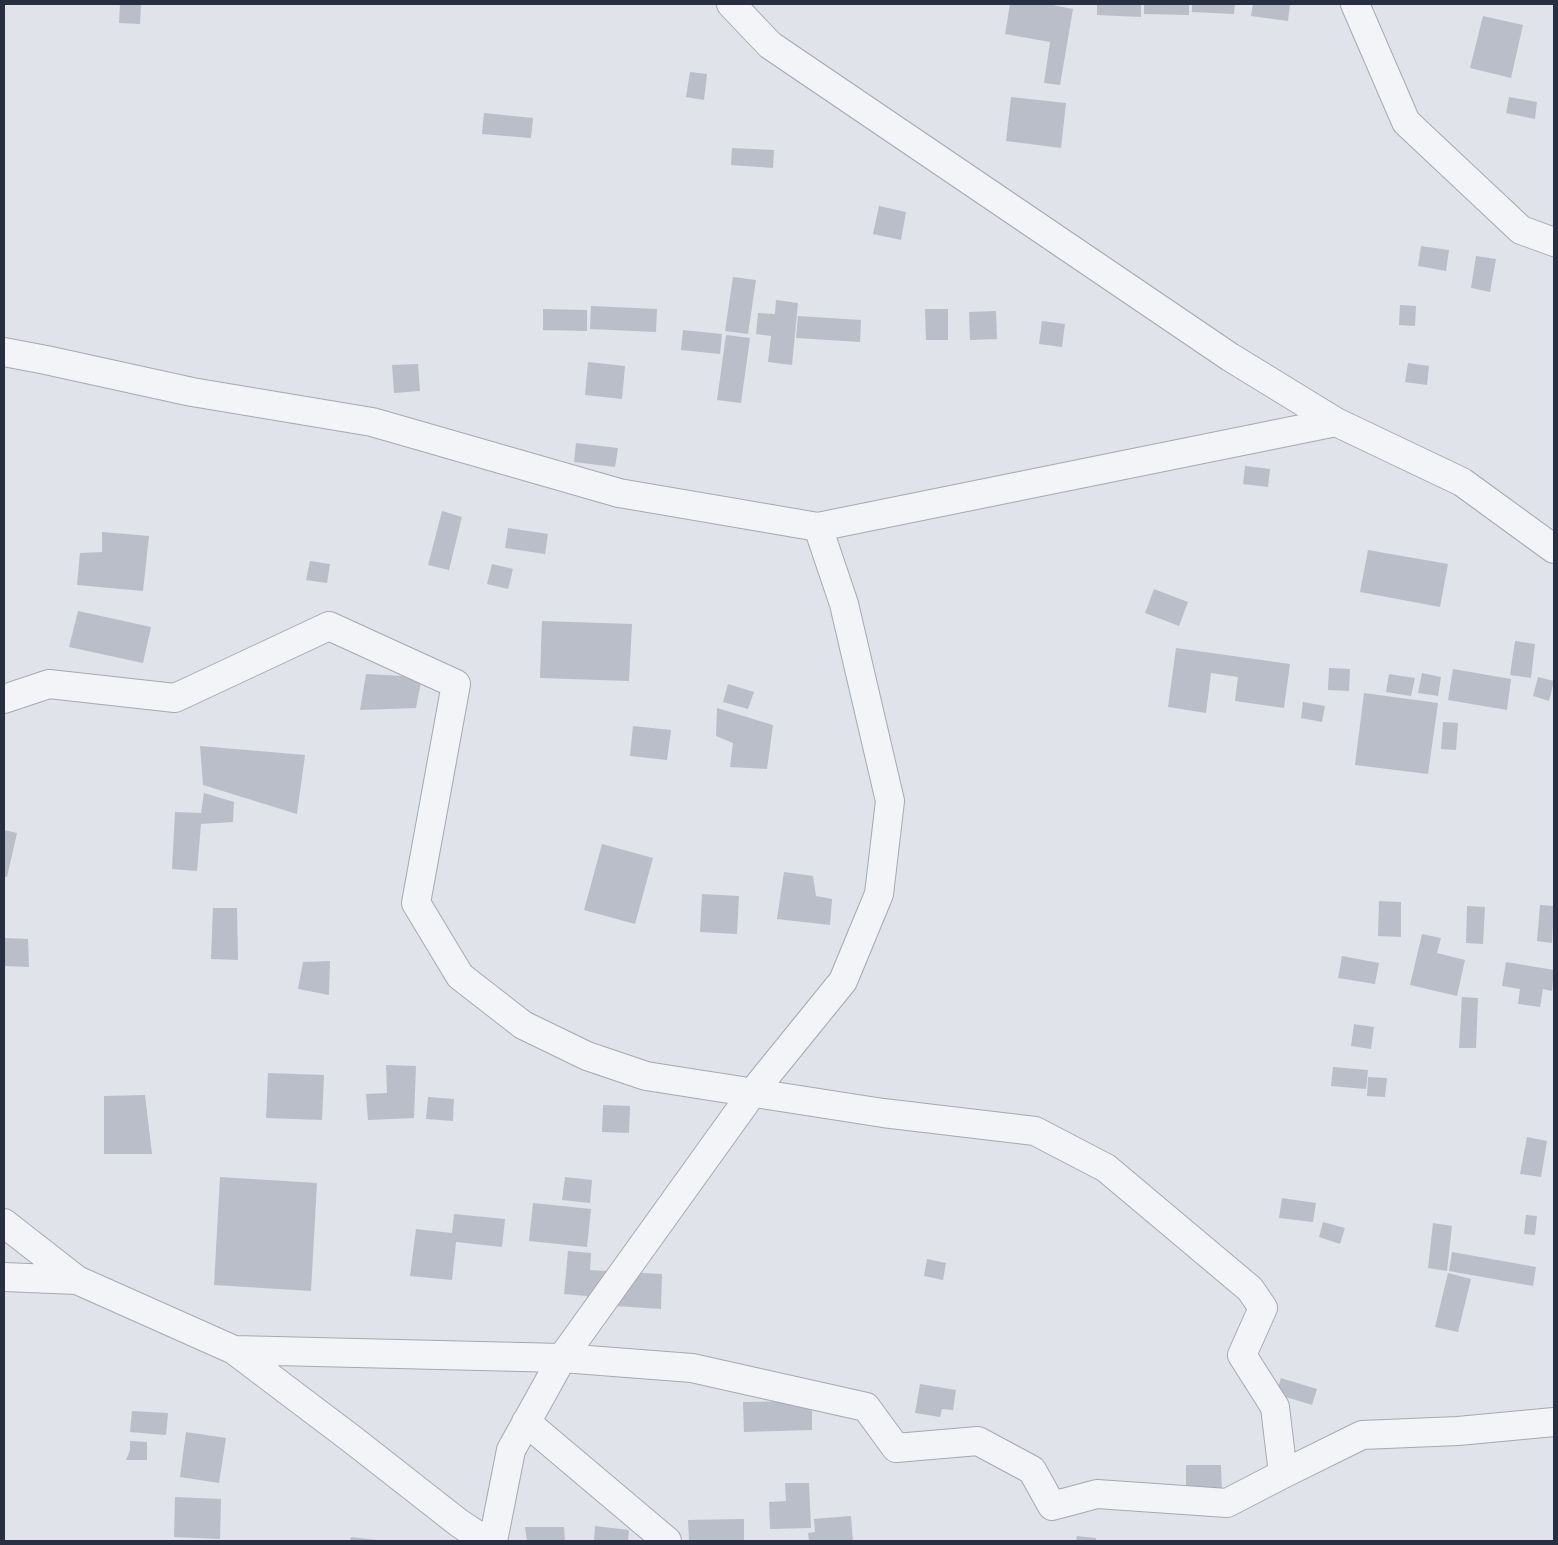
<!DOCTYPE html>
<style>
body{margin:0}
#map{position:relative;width:1558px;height:1545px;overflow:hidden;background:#e0e3e9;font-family:"Golos Text",sans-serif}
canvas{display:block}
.frame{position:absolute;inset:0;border:5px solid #282f41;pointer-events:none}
</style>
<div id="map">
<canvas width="1558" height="1545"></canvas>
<div class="frame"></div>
</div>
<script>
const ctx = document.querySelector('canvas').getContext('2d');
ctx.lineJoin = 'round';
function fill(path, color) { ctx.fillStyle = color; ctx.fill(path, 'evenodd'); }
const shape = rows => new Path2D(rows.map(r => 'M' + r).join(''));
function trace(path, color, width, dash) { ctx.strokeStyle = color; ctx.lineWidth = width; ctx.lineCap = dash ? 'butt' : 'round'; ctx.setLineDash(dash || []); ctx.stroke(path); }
fill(shape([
 [120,4,141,4,140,24,119,23],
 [1010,4,1047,4,1073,9,1060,85,1044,83,1050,42,1005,34],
 [1097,4,1141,4,1141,17,1097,15],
 [1144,4,1189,4,1189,15,1144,14],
 [1192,4,1235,4,1234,14,1192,12],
 [1253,4,1290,4,1288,21,1251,16],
 [1483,16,1523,25,1511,78,1470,68],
 [690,72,707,74,704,100,686,97],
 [1011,97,1066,103,1061,148,1006,141],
 [1509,97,1537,102,1535,119,1506,113],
 [484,113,533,118,531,138,482,134],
 [732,148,774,150,773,168,731,165],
 [879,206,906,212,901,240,873,234],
 [1421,246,1449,250,1446,271,1418,266],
 [1476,256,1496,259,1490,292,1471,288],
 [733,277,756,280,748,334,725,331],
 [776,300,798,303,792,365,768,362,771,336,756,334,758,313,775,314],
 [1400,305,1416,306,1415,326,1399,325],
 [591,306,657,309,656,332,590,329],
 [543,309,587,310,587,331,543,330],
 [925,309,948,309,948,340,926,340],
 [996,311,997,339,970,340,969,312],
 [798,316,861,320,860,342,796,338],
 [1042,321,1065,324,1062,347,1039,344],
 [683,330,722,334,720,354,681,350],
 [726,335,750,338,741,403,717,400],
 [588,362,625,366,622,399,585,395],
 [1408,363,1429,366,1427,385,1405,382],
 [418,364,420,391,394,393,392,365],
 [576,443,618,448,615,467,574,462],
 [1245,466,1270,469,1268,487,1243,484],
 [442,511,462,517,449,570,428,565],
 [508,528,548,534,545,554,505,548],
 [102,532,149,536,143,591,77,585,80,553,102,552],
 [1368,550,1448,564,1440,607,1360,592],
 [310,561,330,564,327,583,306,580],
 [492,564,513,569,508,589,487,584],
 [1154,589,1188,602,1179,626,1145,613],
 [78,611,151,627,143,663,69,647],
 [542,621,632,624,629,681,540,678],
 [1515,641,1535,644,1531,678,1510,675],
 [1176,648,1290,664,1284,708,1235,701,1238,677,1211,673,1206,713,1168,707],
 [1329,668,1350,669,1349,691,1328,690],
 [1453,669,1511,679,1507,710,1448,700],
 [1422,673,1441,677,1438,696,1418,693],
 [366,674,422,677,416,708,360,710],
 [1389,674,1415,678,1411,696,1386,692],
 [1538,677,1554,681,1549,701,1533,696],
 [728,684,754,692,748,709,723,702],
 [1364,693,1438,703,1428,774,1355,765],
 [1303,702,1325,706,1322,722,1301,718],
 [717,708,773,725,767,769,730,767,733,743,716,736],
 [1443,722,1458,723,1456,750,1441,749],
 [633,726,671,730,667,760,630,756],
 [200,746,305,755,297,814,203,785],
 [204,793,234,802,233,822,201,824,197,871,172,869,175,812,201,813],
 [4,830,17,833,7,877,4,876],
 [602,844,653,858,635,924,584,910],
 [784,872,813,876,816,896,832,899,830,925,777,919],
 [702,894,739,896,737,934,700,932],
 [1379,901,1401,902,1401,937,1378,936],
 [1540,905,1554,906,1552,943,1537,941],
 [1467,906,1485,907,1483,944,1466,943],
 [213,908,237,908,238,960,211,959],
 [1422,934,1441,938,1437,953,1465,960,1457,996,1410,985],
 [4,938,28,939,29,967,4,966],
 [1342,956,1379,963,1375,984,1338,978],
 [330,961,329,995,298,989,303,962],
 [1506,962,1554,970,1552,991,1543,989,1540,1007,1518,1004,1520,989,1502,986],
 [1462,997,1478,998,1476,1048,1459,1048],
 [1354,1024,1374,1027,1371,1049,1351,1046],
 [386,1065,416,1066,414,1118,368,1120,366,1094,387,1093],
 [1333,1067,1368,1070,1366,1089,1331,1086],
 [268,1073,324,1075,322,1120,266,1118],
 [1368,1077,1387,1078,1385,1097,1367,1096],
 [145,1095,152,1154,104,1154,104,1096],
 [428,1097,454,1099,453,1121,426,1119],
 [603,1105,630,1106,629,1133,602,1132],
 [1527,1137,1547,1141,1541,1177,1520,1174],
 [220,1177,317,1183,311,1291,214,1285],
 [565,1177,592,1180,590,1203,562,1200],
 [1282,1198,1316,1203,1313,1222,1279,1218],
 [533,1203,591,1209,587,1247,529,1241],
 [454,1214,505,1219,502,1247,456,1242,452,1280,410,1276,416,1229,452,1233],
 [1526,1215,1537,1216,1535,1235,1524,1234],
 [1323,1222,1345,1228,1340,1244,1319,1237],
 [1433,1223,1452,1226,1447,1271,1428,1268],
 [568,1251,591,1253,590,1270,662,1274,661,1309,586,1304,587,1296,564,1294],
 [1452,1252,1536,1267,1533,1286,1449,1271],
 [927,1259,946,1263,943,1280,924,1276],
 [1448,1273,1471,1279,1458,1332,1435,1327],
 [1281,1378,1317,1389,1312,1405,1276,1394],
 [920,1384,956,1390,953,1410,942,1409,940,1417,915,1413],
 [812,1401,812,1430,744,1432,743,1402],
 [132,1411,168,1413,166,1435,130,1432],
 [186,1432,226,1438,219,1483,180,1477],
 [130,1441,147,1442,147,1460,126,1460,130,1450],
 [1186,1465,1221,1465,1222,1495,1186,1495],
 [785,1483,809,1483,811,1528,770,1529,769,1502,786,1501],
 [175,1497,221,1499,220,1539,174,1537],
 [851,1516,853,1541,809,1541,808,1533,815,1532,814,1519],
 [744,1519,744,1541,689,1541,688,1520],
 [595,1526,629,1530,628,1541,594,1541],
 [525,1527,564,1527,565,1541,527,1541],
 [1077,1536,1096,1538,1096,1541,1076,1541],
 [351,1537,377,1540,377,1541,350,1541]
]), '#babec9');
const street = shape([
 [731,4,770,45,1230,357,1336,422,1462,482,1554,549],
 [1355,4,1406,122,1521,230,1554,242],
 [4,352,46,360,192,392,372,422,619,493,818,527,1336,422],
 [4,699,49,684,175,698,329,626,456,684,416,903,460,976,523,1025,587,1056,646,1076,883,1113,1035,1131,1106,1168,1250,1289,1263,1308,1242,1355,1275,1407,1283,1474],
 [4,1223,77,1280,234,1350,353,1440,459,1523,486,1541],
 [4,1277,77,1280],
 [234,1350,562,1358,692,1368,866,1407,896,1448,978,1441,1032,1470,1052,1506,1097,1494,1227,1503,1283,1474,1362,1435,1458,1431,1554,1422],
 [526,1422,667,1541],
 [493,1541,511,1450,562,1358,753,1092,843,981,879,894,890,801,844,604,818,527]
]);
trace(street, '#a5a9b3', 30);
trace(street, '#f3f4f7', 28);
</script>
